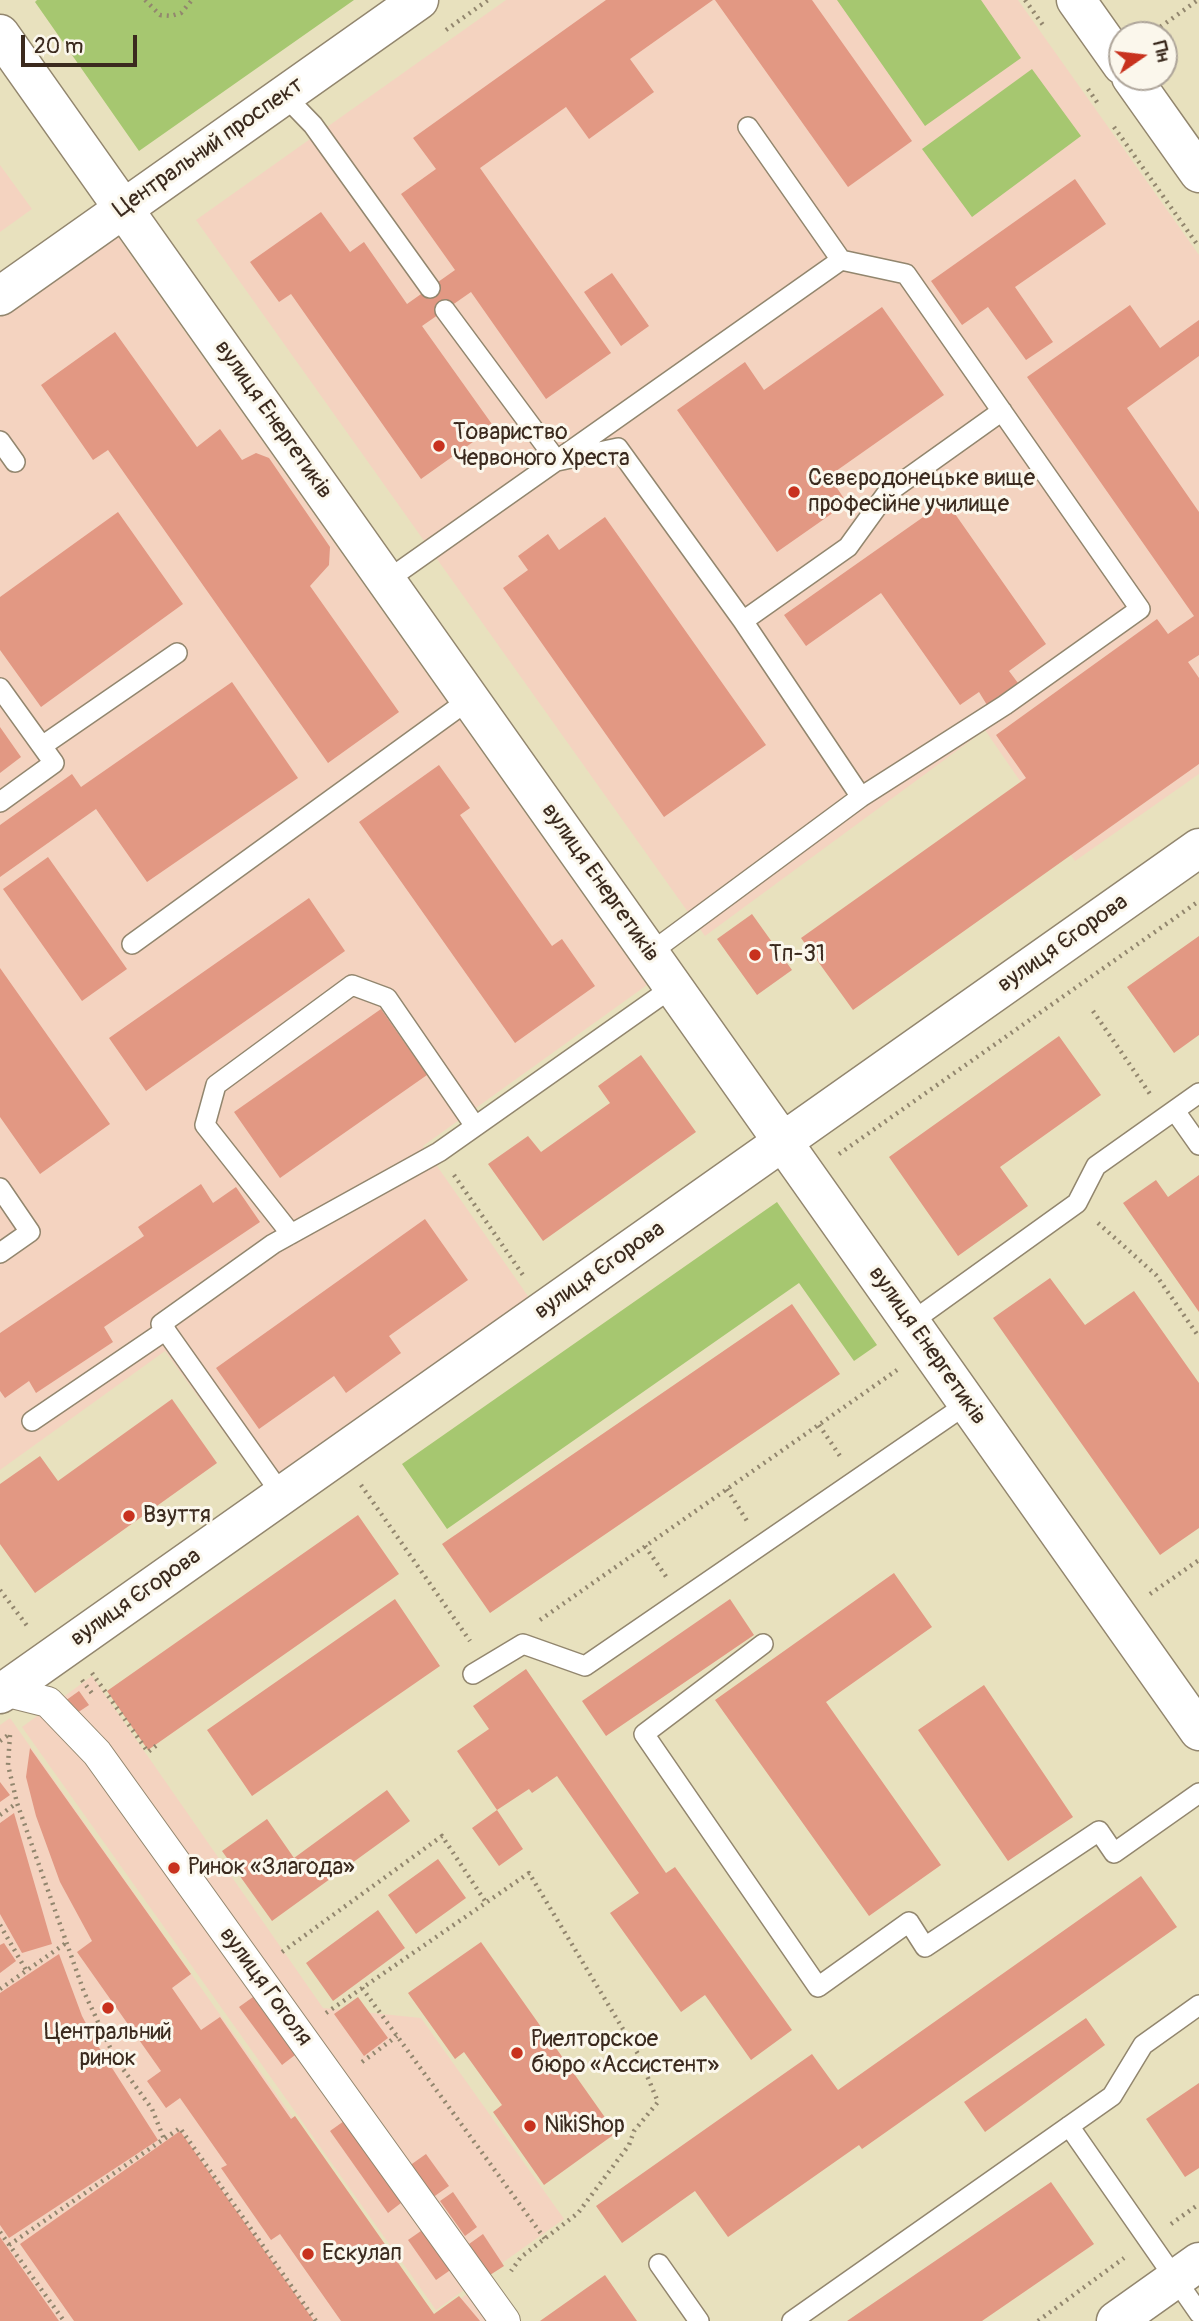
<!DOCTYPE html>
<meta charset="utf-8">
<style>
body{margin:0}
#map{position:relative;width:1199px;height:2321px;overflow:hidden;background:#e8e1be;font-family:Pangolin,sans-serif}
canvas{display:block}
.north{position:absolute;left:1108px;top:21px;width:70px;height:70px;box-sizing:border-box;background:#fbf7ec;border:2px solid #aea59a;border-radius:50%;rotate:76deg;font-size:19px;font-weight:700;line-height:28px;text-align:center;color:#3b2a1e}
.north::after{content:'';display:block;margin:auto;width:24px;height:32px;background:#c8321e;clip-path:polygon(50% 0,100% 100%,50% 72%,0 100%)}
.scale{position:absolute;left:21px;top:35px;width:116px;height:32px;box-sizing:border-box;border:4px solid #3b2a1e;border-top:0;padding-left:9px;font-size:21px;line-height:24px;white-space:nowrap;color:#3b2a1e;-webkit-text-stroke:5px #fbf7ec;paint-order:stroke}
</style>
<div id="map">
<canvas width="1199" height="2321"></canvas>
<div class="north">Пн</div>
<div class="scale">20 m</div>
</div>
<script>
const ctx = document.querySelector('canvas').getContext('2d');
ctx.lineJoin = 'round';
function fill(path, color) { ctx.fillStyle = color; ctx.fill(path, 'evenodd'); }
const shape = rows => new Path2D(rows.map(r => 'M' + r).join(''));
function trace(path, color, width, dash) { ctx.strokeStyle = color; ctx.lineWidth = width; ctx.lineCap = dash ? 'butt' : 'round'; ctx.setLineDash(dash || []); ctx.stroke(path); }
function drawText(font, color, halo, rows, align = 'center') {
  ctx.font = font + ' Pangolin,sans-serif'; ctx.lineWidth = 6; ctx.setLineDash([]); ctx.textBaseline = 'middle'; ctx.strokeStyle = halo; ctx.fillStyle = color; for (const [text, x, y, turn = 0] of rows) {
    ctx.save(); ctx.translate(x, y); ctx.rotate((+turn || 0) * Math.PI / 180); ctx.textAlign = isNaN(turn) ? turn : align; if (halo) ctx.strokeText(text, 0, 0); ctx.fillText(text, 0, 0); ctx.restore();
  }
}
fill(shape([
 [506,0,1018,0,1199,255,1199,774,1075,861,985,730,705,936,196,220],
 [0,165,32,209,0,232],
 [116,234,647,985,423,1146,530,1299,263,1486,165,1351,0,1470,0,317],
 [92,1676,323,2008,421,2018,564,2219,436,2310,22,1727],
 [10,1718,434,2317,473,2290,495,2321,0,2321,0,1725]
]), '#f4d3c0');
fill(shape([
 [37,0,354,0,139,151,35,2],
 [837,0,981,0,1021,58,925,126],
 [1032,69,1081,136,972,217,922,149],
 [777,1202,877,1345,854,1361,799,1283,447,1529,402,1464]
]), '#a6c770');
fill(shape([
 [606,0,713,0,630,59,654,92,589,139,566,107,480,168,611,353,546,399,471,292,422,326,494,427,421,479,291,294,279,302,250,262,321,212,350,252,364,242,407,304,455,270,401,194,436,169,413,138],
 [715,0,812,0,912,141,848,187],
 [1075,179,1106,224,1015,287,1053,342,1026,360,988,307,962,325,931,281],
 [612,273,649,326,621,346,584,292],
 [1130,305,1160,348,1199,320,1199,356,1127,408,1199,512,1199,655,1188,662,1199,678,1199,764,853,1010,801,938,1026,778,996,735,1157,619,1168,634,1194,616,1027,377],
 [882,307,944,395,829,476,847,503,777,552,677,410,745,362,764,390],
 [115,332,197,447,220,429,242,460,256,453,269,458,330,547,329,565,310,586,399,712,328,763,108,450,93,460,41,385],
 [946,501,1046,644,1009,671,1018,683,987,705,979,692,960,705,881,593,806,646,784,615],
 [118,512,183,604,41,707,0,650,0,597],
 [605,517,766,745,664,817,503,588,528,570,518,556,548,534,559,550],
 [232,682,298,778,147,882,96,809,0,877,0,825,72,774,81,787],
 [0,727,21,757,0,773],
 [439,765,470,808,460,815,552,946,562,939,595,986,515,1043,359,822],
 [48,857,127,969,82,1001,3,889],
 [309,898,345,951,146,1091,109,1038],
 [752,914,792,970,757,995,717,939],
 [1199,936,1199,1035,1174,1053,1127,987],
 [0,968,110,1124,40,1174,0,1117],
 [381,1009,427,1075,280,1178,234,1112],
 [1059,1036,1101,1095,1000,1167,1028,1206,958,1256,889,1157],
 [641,1055,696,1132,543,1241,488,1164,528,1136,541,1152,610,1103,598,1086],
 [1199,1175,1199,1312,1123,1203,1156,1180,1168,1197],
 [201,1184,213,1203,236,1187,260,1222,104,1327,113,1342,36,1393,29,1381,5,1398,0,1391,0,1333,144,1236,138,1227],
 [425,1219,468,1280,389,1336,401,1353,346,1393,334,1376,259,1429,216,1368],
 [1050,1278,1085,1325,1134,1291,1199,1383,1199,1528,1160,1555,993,1318],
 [792,1304,840,1374,490,1613,442,1544],
 [172,1399,217,1463,35,1593,0,1544,0,1484,40,1456,58,1481],
 [358,1515,399,1574,148,1750,107,1691],
 [894,1573,932,1627,826,1702,941,1865,869,1916,715,1700],
 [395,1599,440,1666,252,1796,207,1730],
 [730,1599,754,1635,606,1736,582,1701],
 [526,1669,666,1873,675,1867,792,2030,751,2060,705,1995,681,2012,610,1913,639,1893,557,1776,532,1793,529,1789,497,1810,523,1849,499,1866,472,1828,497,1810,457,1751,489,1729,473,1706],
 [984,1685,1073,1817,1008,1861,918,1730],
 [79,1691,89,1705,68,1719,58,1706],
 [30,1748,191,1974,172,1988,201,2030,220,2017,291,2119,295,2116,434,2314,459,2296,480,2321,341,2321,280,2234,271,2240,221,2168,227,2165,180,2098,166,2108,147,2081,161,2071,77,1952,92,1941,60,1882,36,1816,26,1777],
 [0,1782,10,1795,0,1802],
 [387,1790,410,1821,272,1921,222,1851,267,1819,294,1858],
 [14,1813,52,1944,22,1953,0,1914,0,1823],
 [438,1859,466,1898,416,1934,388,1895],
 [1141,1876,1177,1927,862,2149,859,2145,728,2237,695,2191,622,2243,596,2206,812,2054,838,2090],
 [378,1910,405,1948,333,2001,306,1963],
 [481,1942,616,2133,544,2185,493,2112,502,2105,464,2052,455,2059,408,1993],
 [4,1943,16,1961,0,1973,0,1945],
 [59,1954,82,2016,98,2046,158,2140,9,2238,0,2225,0,1993],
 [253,1997,295,2055,282,2065,239,2007],
 [358,1997,388,2038,364,2056,334,2014],
 [1086,2018,1105,2045,985,2132,964,2102],
 [1199,2083,1199,2168,1185,2177,1146,2119],
 [344,2121,401,2203,388,2213,330,2131],
 [180,2131,314,2321,74,2321,20,2244],
 [426,2154,449,2186,432,2198,409,2166],
 [1051,2182,1094,2244,982,2321,847,2321],
 [453,2192,477,2227,465,2236,440,2201],
 [431,2224,459,2264,436,2280,408,2240],
 [483,2234,504,2266,490,2275,469,2244],
 [0,2237,59,2321,0,2321],
 [605,2275,637,2321,540,2321]
]), '#e29883');
const service = shape([
 [284,95,313,125,430,288],
 [445,310,557,461,618,448,743,621,861,797],
 [0,441,15,462],
 [386,581,841,260],
 [743,621,848,547,887,493,1002,411],
 [0,688,54,763,0,802],
 [42,746,177,653],
 [132,944,470,699],
 [650,953,861,797,1005,705,1140,609,906,274,841,260,748,127],
 [1175,1111,1199,1145],
 [0,1188,30,1232,0,1253],
 [291,1234,205,1125,216,1085,352,985,387,998,475,1126],
 [910,1323,1077,1203,1096,1166,1199,1093],
 [32,1421,166,1330],
 [282,1495,161,1324,273,1244,439,1152,673,987],
 [763,1644,644,1734,818,1987,909,1922,925,1947,1099,1831,1114,1853,1199,1793],
 [473,1674,523,1644,585,1666,967,1404],
 [1069,2126,1199,2313],
 [659,2264,699,2321],
 [792,2321,1112,2096,1143,2045,1199,2005]
]);
const pedestrian = shape([
 [4,1691,48,1702,97,1753,505,2321]
]);
const minor = shape([
 [1076,0,1122,65],
 [1131,77,1199,173]
]);
const tertiary = shape([
 [0,34,1199,1731],
 [0,296,419,0],
 [0,1694,1199,848],
 [1116,2321,1199,2262]
]);
trace(service, '#92866e', 22);
trace(pedestrian, '#92866e', 32);
trace(minor, '#92866e', 41);
trace(tertiary, '#92866e', 41);
trace(shape([
 [145,0,160,15,171,16,181,13,192,0],
 [1025,0,1043,25],
 [446,30,488,0],
 [1149,35,1198,0],
 [1088,89,1099,105],
 [1114,127,1199,247],
 [1093,1011,1150,1094],
 [839,1154,1199,901],
 [454,1175,525,1278],
 [1098,1223,1156,1275,1199,1337],
 [819,1425,840,1456],
 [361,1485,470,1641],
 [727,1489,747,1521],
 [645,1546,667,1578],
 [0,1590,28,1627],
 [1150,1594,1199,1560],
 [540,1620,897,1370],
 [92,1673,148,1752,157,1745],
 [82,1680,94,1696],
 [10,1735,8,1765,17,1803,84,1992,115,2058,152,2109,164,2139],
 [0,1741,11,1733],
 [0,1815,17,1803],
 [0,1925,26,1970],
 [282,1952,442,1836,485,1901],
 [362,1988,545,2239],
 [0,1989,66,1943],
 [326,2013,529,1873,638,2054,658,2102,634,2131,629,2145,578,2213,521,2257,511,2271],
 [362,2062,397,2036],
 [1171,2224,1199,2204],
 [0,2232,64,2321],
 [9,2245,180,2128,316,2321],
 [1038,2321,1124,2258]
]), '#92866e', 4.5, [2, 5]);
trace(service, '#fff', 19);
trace(pedestrian, '#fff', 30);
trace(minor, '#fff', 38);
trace(tertiary, '#fff', 38);
for (const [x, y, r, color] of [
 [439,446,7,"#c8321e"],
 [794,492,7,"#c8321e"],
 [755,955,7,"#c8321e"],
 [129,1516,7,"#c8321e"],
 [174,1868,7,"#c8321e"],
 [108,2008,7,"#c8321e"],
 [517,2053,7,"#c8321e"],
 [530,2126,7,"#c8321e"],
 [308,2254,7,"#c8321e"]
]) { const dot = new Path2D(); dot.arc(x, y, r, 0, 2 * Math.PI); ctx.fillStyle = color; ctx.fill(dot); trace(dot, '#fbf7ec', 2.5); }
drawText('23px', '#3b2a1e', '#fbf7ec', [
 ["Центральний проспект",209,148,-35],
 ["вулиця Енергетиків",273,420,55],
 ["вулиця Енергетиків",600,883,55],
 ["вулиця Єгорова",1063,944,-35],
 ["вулиця Єгорова",600,1271,-35],
 ["вулиця Енергетиків",927,1346,55],
 ["вулиця Єгорова",136,1598,-35],
 ["вулиця Гоголя",265,1987,54]
]);
drawText('23px', '#3b2a1e', '#fbf7ec', [
 ["Товариство",453,433],
 ["Червоного Хреста",453,459],
 ["Сєвєродонецьке вище",808,479],
 ["професійне училище",808,505],
 ["Тп-31",769,955],
 ["Взуття",143,1516],
 ["Ринок «Злагода»",188,1868],
 ["Центральний",108,2033,"center"],
 ["ринок",108,2059,"center"],
 ["Риелторское",531,2040],
 ["бюро «Ассистент»",531,2066],
 ["NikiShop",544,2126],
 ["Ескулап",322,2254]
], 'left');
</script>
